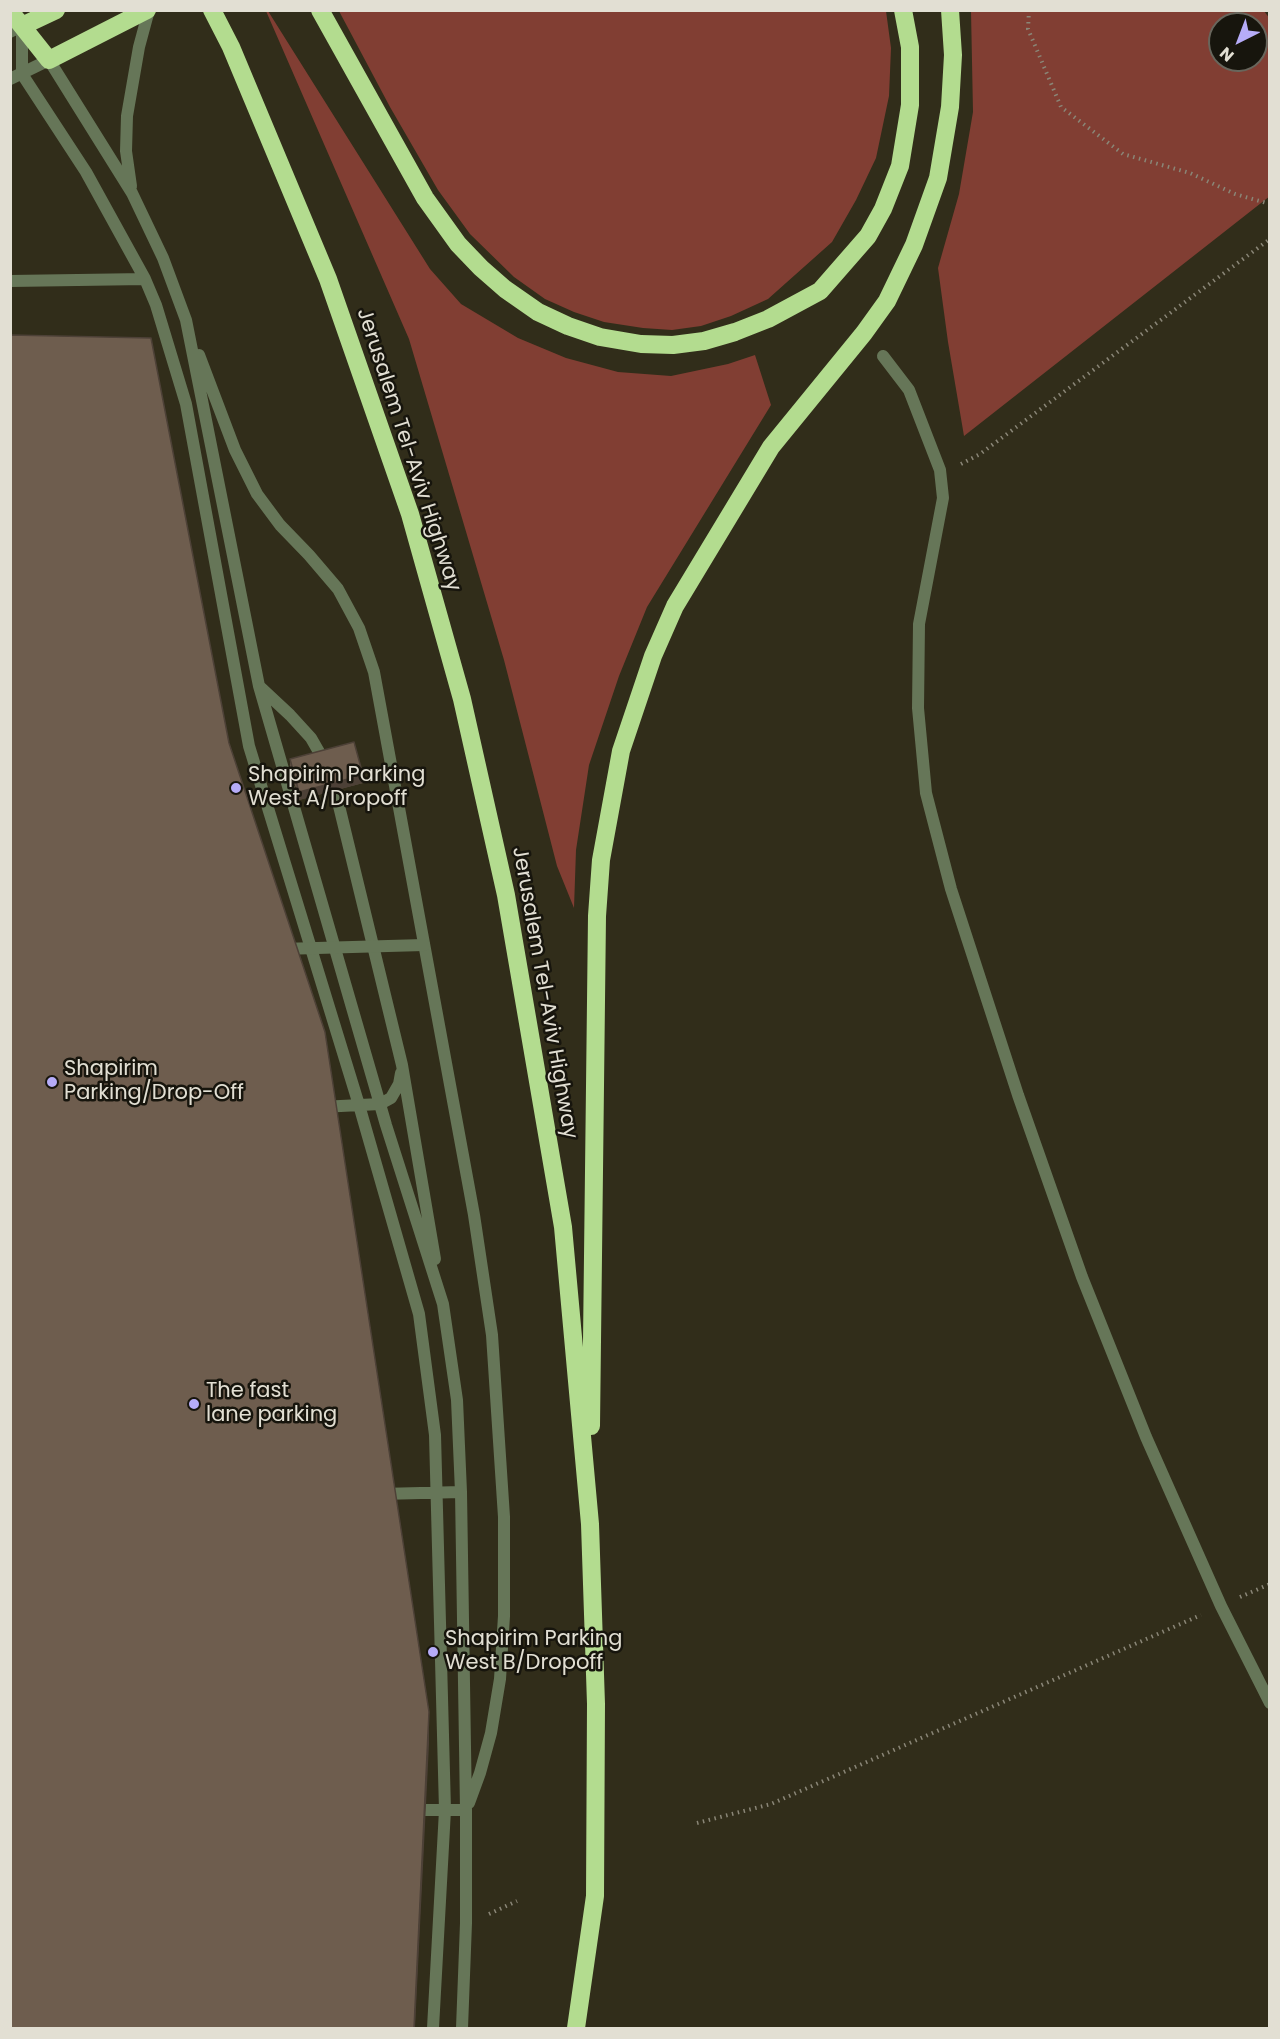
<!DOCTYPE html>
<style>
body{margin:0}
#map{position:relative;width:1280px;height:2039px;overflow:hidden;background:#312d1a;font-family:Poppins,sans-serif}
canvas{display:block}
.frame{position:absolute;inset:0;border:12px solid #e2dfd3;pointer-events:none}
.north{position:absolute;left:1208px;top:12px;width:60px;height:60px;box-sizing:border-box;background:#17150d;border:2px solid #68665c;border-radius:50%;rotate:222deg;font-size:16px;font-weight:700;line-height:24px;text-align:center;color:#e2dfd3}
.north::after{content:'';display:block;margin:auto;width:21px;height:27px;background:#b6acf8;clip-path:polygon(50% 0,100% 100%,50% 72%,0 100%)}
</style>
<div id="map">
<canvas width="1280" height="2039"></canvas>
<div class="frame"></div>
<div class="north">N</div>
</div>
<script>
const ctx = document.querySelector('canvas').getContext('2d');
ctx.lineJoin = 'round';
function fill(path, color) { ctx.fillStyle = color; ctx.fill(path, 'evenodd'); }
const shape = rows => new Path2D(rows.map(r => 'M' + r).join(''));
function trace(path, color, width, dash) { ctx.strokeStyle = color; ctx.lineWidth = width; ctx.lineCap = dash ? 'butt' : 'round'; ctx.setLineDash(dash || []); ctx.stroke(path); }
function drawText(font, color, halo, rows, align = 'center') {
  ctx.font = font + ' Poppins,sans-serif'; ctx.lineWidth = 5; ctx.setLineDash([]); ctx.textBaseline = 'middle'; ctx.strokeStyle = halo; ctx.fillStyle = color; for (const [text, x, y, turn = 0] of rows) {
    ctx.save(); ctx.translate(x, y); ctx.rotate((+turn || 0) * Math.PI / 180); ctx.textAlign = isNaN(turn) ? turn : align; if (halo) ctx.strokeText(text, 0, 0); ctx.fillText(text, 0, 0); ctx.restore();
  }
}
fill(shape([
 [266,11,268,11,430,269,461,304,518,338,566,358,618,372,671,376,728,364,755,355,771,405,647,607,619,676,589,765,576,850,574,908,557,866,504,660,409,339],
 [339,11,886,11,891,48,889,96,876,158,856,200,832,242,768,299,731,316,701,326,672,330,643,328,604,322,574,312,545,299,514,277,470,234,438,190,390,107],
 [971,11,1264,11,1270,19,1270,196,964,436,948,342,938,268,959,194,973,112],
 [1220,24,1256,24,1256,60,1220,60]
]), '#813e33');
trace(shape([
 [1029,10,1028,29,1061,107,1123,154,1190,173,1235,194,1270,204],
 [961,464,980,454,1270,239],
 [1240,1597,1270,1584],
 [697,1823,771,1804,1201,1615],
 [489,1914,517,1901]
]), '#8a8677', 4, [1.5, 4.5]);
trace(shape([
 [10,32,22,26,22,74,86,172,145,279,156,305,186,404,249,746,359,1105,419,1314,435,1435,445,1810,433,2028],
 [10,79,49,60,132,193,163,258,186,320,259,686,386,1125,443,1304,457,1400,461,1492,466,1810,466,1923,462,2028],
 [131,186,126,151,127,116,139,47,149,10],
 [10,281,145,279],
 [199,355,235,450,257,494,280,525,309,555,338,589,359,628,374,672,474,1215,492,1335,504,1517,504,1616,500,1679,491,1733,480,1773,469,1803],
 [883,356,909,390,940,470,943,498,919,624,918,708,926,793,951,889,1018,1095,1082,1277,1146,1437,1221,1606,1270,1703],
 [260,687,290,715,311,738,331,773,402,1065,435,1259],
 [321,1107,380,1104,391,1098,399,1084,401,1073],
 [381,1494,461,1492],
 [411,1810,466,1810]
]), '#667658', 12);
trace(shape([
 [212,10,231,47,328,279,410,514,462,699,506,895,563,1227,590,1524,596,1704,595,1896,576,2028],
 [320,10,425,198,458,244,481,268,505,289,538,312,568,326,600,337,641,344,673,345,704,341,735,332,768,319,820,291,868,236,883,209,900,166,910,105,910,47,903,10],
 [10,11,49,60,147,10],
 [22,26,56,10],
 [591,1426,597,916,601,860,621,751,653,656,675,606,771,447,864,333,887,301,914,245,938,178,950,107,953,55,950,10]
]), '#b3dc8f', 18);
trace(shape([
 [281,949,424,945]
]), '#667658', 12);
fill(shape([
 [290,759,363,783,299,800,290,768]
]), '#5f5043');
fill(shape([
 [363,775,363,783,299,800,299,792],
 [429,1712,429,1744,415,2028,414,2028]
]), '#4d4137');
const building = shape([
 [10,335,151,338,229,743,325,1032,429,1712,414,2028,10,2028,10,335],
 [354,742,363,775,299,792,290,759,354,742]
]);
fill(building, '#6e5d4e');
trace(building, '#4d4137', 1.5);
for (const [x, y, r, color] of [
 [236,788,6,"#b6acf8"],
 [52,1082,6,"#b6acf8"],
 [194,1404,6,"#b6acf8"],
 [433,1652,6,"#b6acf8"]
]) { const dot = new Path2D(); dot.arc(x, y, r, 0, 2 * Math.PI); ctx.fillStyle = color; ctx.fill(dot); trace(dot, '#17150d', 2); }
drawText('21px', '#e2dfd3', '#17150d', [
 ["Jerusalem Tel-Aviv Highway",408,450,72],
 ["Jerusalem Tel-Aviv Highway",544,993,80]
]);
drawText('21px', '#e2dfd3', '#17150d', [
 ["Shapirim Parking",248,776],
 ["West A/Dropoff",248,800],
 ["Shapirim",64,1070],
 ["Parking/Drop-Off",64,1094],
 ["The fast",206,1392],
 ["lane parking",206,1416],
 ["Shapirim Parking",445,1640],
 ["West B/Dropoff",445,1664]
], 'left');
</script>
